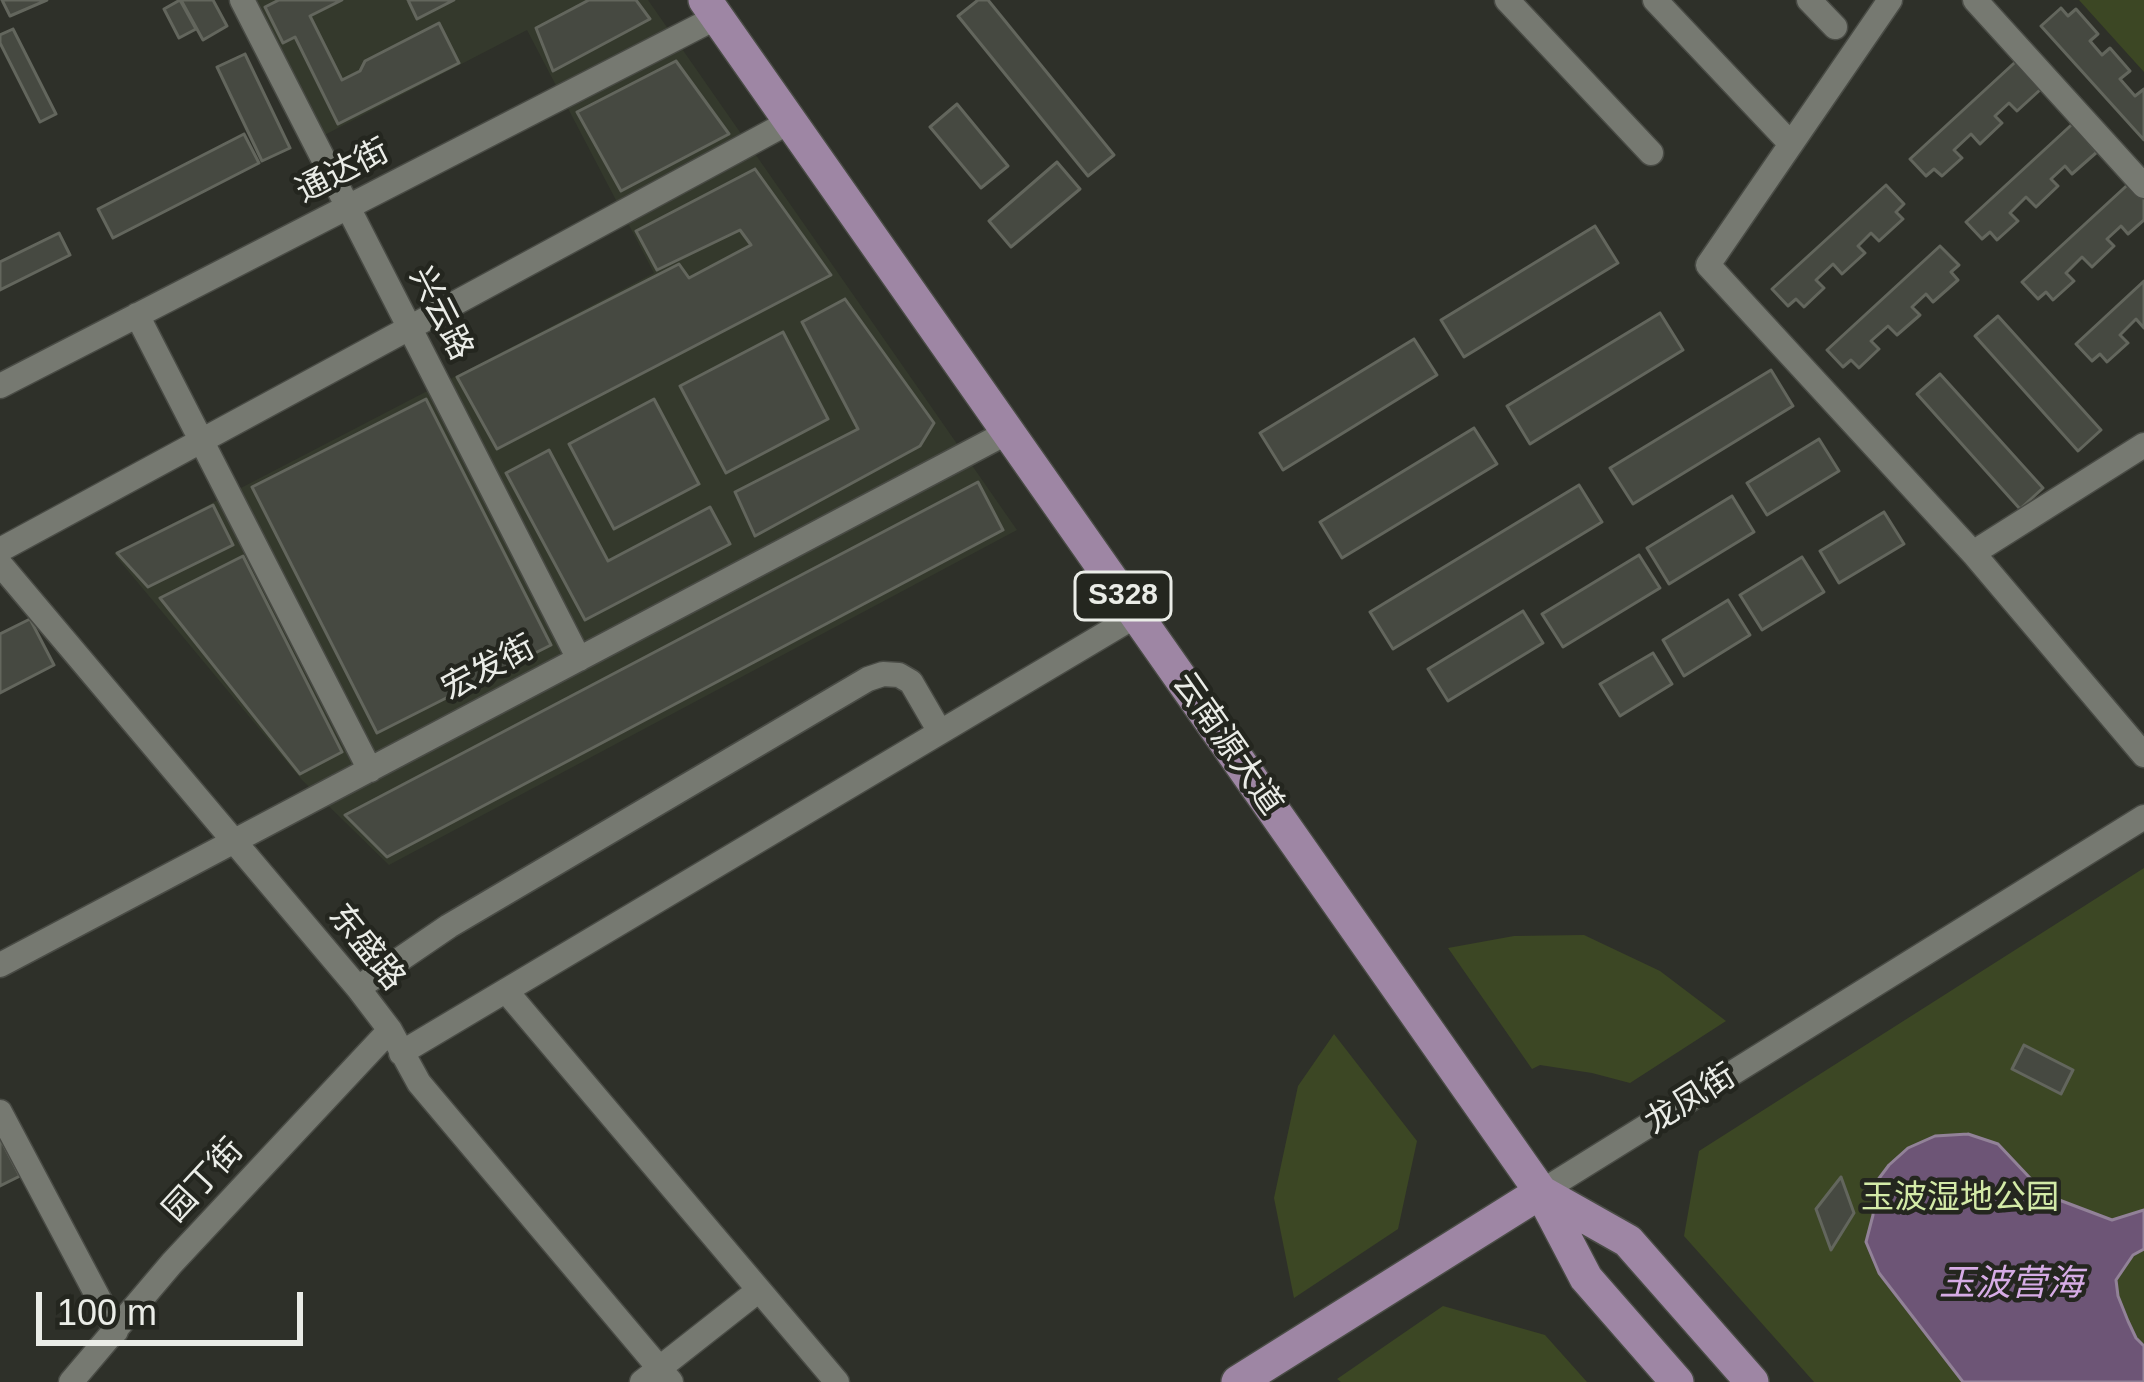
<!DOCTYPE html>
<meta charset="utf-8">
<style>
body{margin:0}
#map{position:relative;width:2144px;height:1382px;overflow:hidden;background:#2e3029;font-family:Arial,sans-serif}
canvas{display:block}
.scale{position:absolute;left:36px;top:1292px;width:267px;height:54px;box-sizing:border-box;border:6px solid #eaece7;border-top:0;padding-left:15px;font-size:36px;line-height:42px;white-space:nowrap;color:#eaece7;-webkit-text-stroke:9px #24261f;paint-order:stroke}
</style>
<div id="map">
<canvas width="2144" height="1382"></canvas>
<div class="scale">100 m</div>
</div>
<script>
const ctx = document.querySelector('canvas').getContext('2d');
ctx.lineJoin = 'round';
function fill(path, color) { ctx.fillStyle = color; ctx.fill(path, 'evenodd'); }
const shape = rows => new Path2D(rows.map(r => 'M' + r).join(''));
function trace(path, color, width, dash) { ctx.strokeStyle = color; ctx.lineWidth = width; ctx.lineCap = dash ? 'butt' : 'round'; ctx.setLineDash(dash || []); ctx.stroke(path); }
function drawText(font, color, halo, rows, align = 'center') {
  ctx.font = font + ' Arial,"Noto Sans SC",sans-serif'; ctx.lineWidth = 9; ctx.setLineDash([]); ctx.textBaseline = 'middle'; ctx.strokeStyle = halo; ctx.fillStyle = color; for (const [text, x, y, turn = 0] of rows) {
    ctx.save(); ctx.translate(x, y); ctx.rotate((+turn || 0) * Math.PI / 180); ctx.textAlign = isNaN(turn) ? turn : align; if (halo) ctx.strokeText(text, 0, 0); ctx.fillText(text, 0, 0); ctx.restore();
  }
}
fill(shape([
 [238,0,648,0,1017,530,389,865,302,780,114,554,654,273,527,30,311,142]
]), '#34392c');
fill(shape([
 [2079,0,2144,0,2144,72],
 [2144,868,2144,1382,1814,1382,1684,1236,1699,1151],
 [1584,935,1660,971,1726,1021,1630,1083,1592,1073,1540,1065,1532,1069,1448,948,1514,936],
 [1334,1034,1417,1141,1398,1229,1294,1298,1274,1198,1298,1086],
 [1443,1306,1545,1335,1587,1382,1341,1382,1337,1379]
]), '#3c4724');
const water = shape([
 [1968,1134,1998,1144,2046,1195,2112,1220,2144,1210,2144,1249,2133,1255,2116,1280,2118,1296,2128,1321,2136,1338,2144,1346,2144,1382,1963,1382,1879,1273,1866,1242,1873,1215,1874,1185,1889,1165,1908,1148,1935,1136,1968,1134]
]);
fill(water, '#6d5576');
trace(water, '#928298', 3);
const building = shape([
 [2,0,47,0,10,16,2,0],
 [180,0,196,29,179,38,164,9,180,0],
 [181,0,213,0,227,26,203,40,181,0],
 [279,0,342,0,310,16,342,80,360,71,365,61,439,23,459,63,338,124,295,37,283,43,265,7,279,0],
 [408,0,454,0,417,19,408,0],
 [589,0,636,0,650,19,553,71,536,28,589,0],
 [978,0,988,0,1114,155,1088,176,958,16,978,0],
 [2061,8,2068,16,2076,9,2098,34,2090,41,2102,55,2110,48,2130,71,2120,79,2135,96,2144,89,2144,140,2041,26,2061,8],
 [13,29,56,114,40,122,0,43,0,35,13,29],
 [245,54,290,148,262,161,217,67,245,54],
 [2024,54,2041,89,2017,111,2009,103,1995,116,2002,123,1980,144,1971,134,1954,150,1962,158,1942,176,1934,169,1926,176,1910,159,2024,54],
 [676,61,729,134,621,191,577,112,676,61],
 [957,104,1008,166,981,188,930,127,957,104],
 [2080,117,2098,137,2090,144,2097,152,2072,174,2065,166,2051,179,2058,186,2036,207,2026,197,2010,213,2018,221,1997,240,1990,232,1982,239,1966,222,2080,117],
 [244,134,259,163,113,238,98,209,244,134],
 [1057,162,1080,189,1011,247,989,221,1057,162],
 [755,169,831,275,497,449,457,377,679,264,689,278,751,245,740,230,657,270,636,231,755,169],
 [2135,178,2144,187,2144,220,2128,234,2121,226,2107,239,2114,246,2092,267,2082,257,2066,273,2074,281,2053,300,2046,292,2038,299,2022,282,2135,178],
 [1886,185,1904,204,1896,212,1903,219,1879,241,1871,233,1858,246,1865,253,1842,274,1833,264,1816,280,1824,288,1804,307,1796,299,1788,306,1772,289,1886,185],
 [1595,226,1618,263,1464,357,1441,320,1595,226],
 [59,233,70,255,0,290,0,262,59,233],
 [1940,246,1959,265,1951,272,1958,280,1933,302,1926,294,1912,307,1920,315,1897,335,1888,326,1871,341,1879,349,1859,368,1851,360,1843,367,1827,350,1940,246],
 [2144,281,2144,328,2136,319,2120,335,2128,343,2107,362,2100,354,2092,361,2076,344,2144,281],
 [845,299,934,423,920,446,755,536,735,492,858,429,802,322,845,299],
 [1660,313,1683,350,1530,444,1507,406,1660,313],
 [1998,316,2101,430,2078,451,1975,336,1998,316],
 [783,332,828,419,726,473,680,386,783,332],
 [1414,339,1437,375,1283,470,1260,433,1414,339],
 [1771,370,1793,406,1633,504,1610,468,1771,370],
 [1940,374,2043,488,2020,509,1917,394,1940,374],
 [426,399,551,645,377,733,252,487,426,399],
 [654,399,699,484,614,529,569,444,654,399],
 [1474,428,1497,464,1342,558,1320,522,1474,428],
 [1819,439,1839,471,1767,515,1747,483,1819,439],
 [549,450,608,561,710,507,730,544,585,620,506,473,549,450],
 [978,482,1003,530,387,857,345,815,978,482],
 [1579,485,1602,522,1393,649,1370,612,1579,485],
 [1732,496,1754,532,1669,584,1647,548,1732,496],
 [213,505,233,545,148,587,117,553,213,505],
 [1884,512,1904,544,1839,583,1820,551,1884,512],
 [1639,555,1660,588,1563,647,1542,614,1639,555],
 [243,556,342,752,300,774,160,598,243,556],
 [1802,557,1824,592,1762,630,1740,595,1802,557],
 [1728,600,1750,635,1684,676,1663,640,1728,600],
 [1523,611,1543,643,1448,701,1428,669,1523,611],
 [30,619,54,665,0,693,0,634,30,619],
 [1653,653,1672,684,1620,716,1600,684,1653,653],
 [2024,1045,2073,1070,2061,1094,2012,1069,2024,1045],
 [0,1138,20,1176,0,1186,0,1138],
 [1841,1177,1854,1213,1831,1250,1816,1209,1841,1177]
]);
fill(building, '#464941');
trace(building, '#63665d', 3);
const minor = shape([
 [242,0,579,659],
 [1507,0,1651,153],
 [1655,0,1791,144],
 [1809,0,1835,27],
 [1890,0,1708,265,1973,553,2144,755],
 [1975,0,2144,186],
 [137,315,370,770],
 [0,386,717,17],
 [0,550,791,121],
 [1973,553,2144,445],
 [0,564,358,988,390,1030,419,1083,671,1382],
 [0,965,1008,432],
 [358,988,449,926,868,679,883,674,899,675,911,682,940,732],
 [506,991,837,1382],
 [401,1053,1137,615],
 [0,1112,116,1331],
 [1541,1192,2144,817],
 [71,1382,172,1263,390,1030],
 [642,1382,759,1290]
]);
const major = shape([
 [705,0,1541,1192,1586,1278,1677,1382],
 [1543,1193,1628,1241,1752,1382],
 [1238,1382,1541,1192]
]);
trace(minor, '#494b45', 27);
trace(major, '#494b45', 36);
trace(minor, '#767971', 24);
trace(major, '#9e86a4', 33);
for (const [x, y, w] of [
 [1123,596,96]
]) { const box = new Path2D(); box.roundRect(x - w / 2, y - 24, w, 48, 9); ctx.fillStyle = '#24261f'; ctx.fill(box); trace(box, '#eaece7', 3); }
drawText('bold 30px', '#eaece7', null, [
 ["S328",1123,596]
]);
drawText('33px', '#eaece7', '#24261f', [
 ["通达街",343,172,-27],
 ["兴云路",440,314,63],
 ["宏发街",489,669,-28],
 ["云南源大道",1227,744,55],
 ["东盛路",366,948,51],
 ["龙凤街",1691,1100,-32],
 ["园丁街",204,1181,-47]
]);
drawText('33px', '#d3eaa7', '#24261f', [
 ["玉波湿地公园",1960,1199]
]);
drawText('italic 36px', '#d6ace5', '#24261f', [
 ["玉波营海",2011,1285]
]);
</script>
